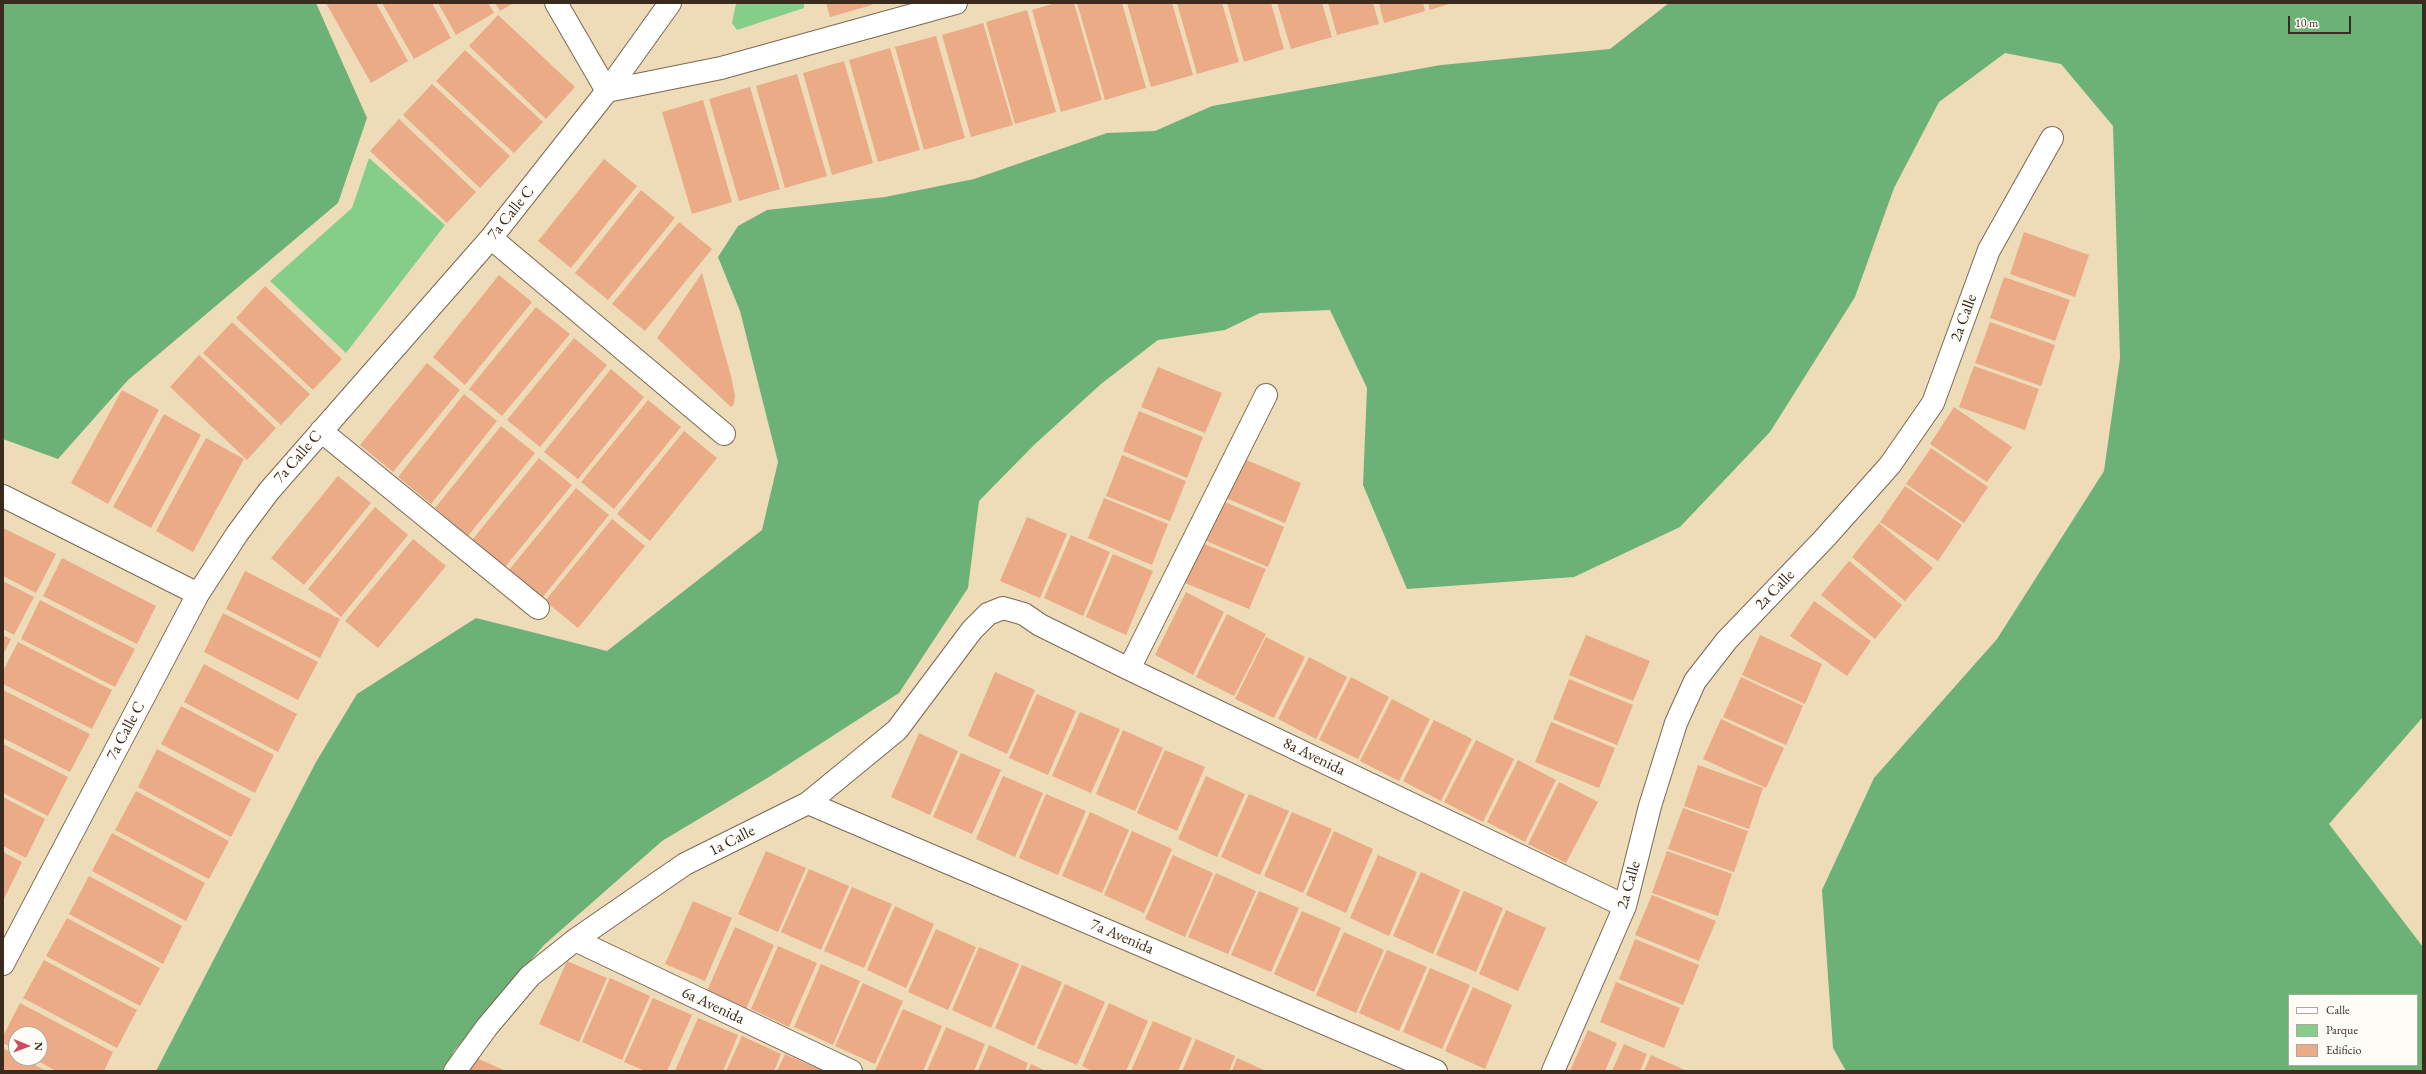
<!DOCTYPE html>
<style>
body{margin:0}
#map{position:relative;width:2426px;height:1074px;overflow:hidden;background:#eedcb9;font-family:"EB Garamond",serif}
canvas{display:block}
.frame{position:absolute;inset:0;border:4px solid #3b2a1e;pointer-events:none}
.legend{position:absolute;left:2288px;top:994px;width:130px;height:72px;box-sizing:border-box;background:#fdfcf7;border:1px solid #afa8a0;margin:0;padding:5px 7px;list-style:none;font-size:12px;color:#3b2a1e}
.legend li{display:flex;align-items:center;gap:8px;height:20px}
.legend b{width:20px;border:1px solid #afa8a0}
.north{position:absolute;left:8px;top:1026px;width:40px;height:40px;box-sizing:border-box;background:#fdfcf7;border:1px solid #afa8a0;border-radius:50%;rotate:91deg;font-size:11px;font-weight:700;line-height:16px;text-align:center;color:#3b2a1e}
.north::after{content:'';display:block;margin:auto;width:14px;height:18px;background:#d1495b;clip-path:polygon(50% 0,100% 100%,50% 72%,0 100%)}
.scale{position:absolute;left:2288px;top:16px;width:63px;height:18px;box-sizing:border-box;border:2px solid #3b2a1e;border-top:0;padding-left:5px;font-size:12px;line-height:14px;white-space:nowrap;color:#3b2a1e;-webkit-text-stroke:3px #fdfcf7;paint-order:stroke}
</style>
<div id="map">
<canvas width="2426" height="1074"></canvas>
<div class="frame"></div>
<ul class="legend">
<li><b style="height:5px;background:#fff"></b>Calle</li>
<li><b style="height:11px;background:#85ce8a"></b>Parque</li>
<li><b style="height:11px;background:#eaab86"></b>Edificio</li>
</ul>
<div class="north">N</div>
<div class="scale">10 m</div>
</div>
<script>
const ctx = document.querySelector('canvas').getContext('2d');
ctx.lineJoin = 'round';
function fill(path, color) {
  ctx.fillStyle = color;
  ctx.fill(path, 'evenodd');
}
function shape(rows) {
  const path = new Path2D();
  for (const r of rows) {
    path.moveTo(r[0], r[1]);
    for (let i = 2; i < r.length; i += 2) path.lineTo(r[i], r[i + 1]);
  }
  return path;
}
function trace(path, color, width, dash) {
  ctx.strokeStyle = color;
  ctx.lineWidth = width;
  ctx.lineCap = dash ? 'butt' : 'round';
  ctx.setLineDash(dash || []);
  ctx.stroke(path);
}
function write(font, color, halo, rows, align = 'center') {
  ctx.font = font + ' "EB Garamond",serif';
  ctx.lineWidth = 3;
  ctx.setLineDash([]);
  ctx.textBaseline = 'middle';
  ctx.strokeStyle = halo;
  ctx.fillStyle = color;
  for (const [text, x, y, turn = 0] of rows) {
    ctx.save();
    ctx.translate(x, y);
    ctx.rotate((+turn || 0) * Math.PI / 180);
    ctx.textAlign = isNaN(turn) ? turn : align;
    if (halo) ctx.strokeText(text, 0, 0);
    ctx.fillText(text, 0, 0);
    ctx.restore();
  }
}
const green = shape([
 [736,3,804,3,804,8,737,30,732,23],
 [369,158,445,225,346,353,270,281,352,208]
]);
const forest = shape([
 [3,3,316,3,367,118,338,203,128,380,58,459,3,439],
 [1669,3,2423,3,2423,717,2329,824,2423,947,2423,1071,1846,1071,1833,1048,1822,890,1874,778,1997,639,2104,471,2120,358,2113,126,2061,64,2005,53,1939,102,1894,188,1855,297,1770,432,1680,527,1574,577,1407,589,1363,485,1367,388,1330,310,1260,313,1225,330,1158,340,1101,384,1034,445,979,501,968,588,899,693,769,777,662,841,544,945,454,1051,444,1071,156,1071,316,762,357,694,476,618,607,651,762,530,778,462,740,311,718,257,738,226,767,210,885,197,974,179,1107,133,1155,131,1212,106,1441,65,1610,49],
 [2289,995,2417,995,2417,1065,2289,1065]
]);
const building = shape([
 [326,3,376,3,408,61,371,83],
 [382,3,432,3,451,38,414,59],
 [438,3,488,3,494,13,456,35],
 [495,3,514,3,500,11],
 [826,3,871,3,872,5,830,17],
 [1055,3,1074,3,1102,100,1061,112,1032,10],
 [1077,3,1122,3,1146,88,1105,100],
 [1127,3,1172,3,1193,75,1151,87],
 [1177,3,1222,3,1239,62,1197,74],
 [1227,3,1271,3,1284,49,1244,62],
 [1277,3,1322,3,1332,37,1291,49],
 [1328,3,1373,3,1379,24,1337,35],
 [1379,3,1423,3,1425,11,1384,23],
 [1428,3,1452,3,1430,10],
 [1027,10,1056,112,1015,124,986,22],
 [498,15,575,87,546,119,469,46],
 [983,23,1013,125,971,137,942,35],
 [936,36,965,138,924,150,895,47],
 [890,48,920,150,878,162,849,60],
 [465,50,543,122,514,153,436,81],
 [844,61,873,163,832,175,803,73],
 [797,74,827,176,785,188,756,86],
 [432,84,510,156,480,188,403,115],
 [750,87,780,189,739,201,709,99],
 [703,100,732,202,692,214,662,112],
 [399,119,476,192,447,223,370,151],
 [604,159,637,186,571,268,538,241],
 [641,190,675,218,608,300,575,273],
 [679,222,712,249,645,331,612,304],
 [2024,232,2089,255,2075,297,2010,274],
 [702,273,731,376,735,396,734,404,731,407,657,338],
 [499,275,532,302,465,385,433,357],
 [2004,277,2070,300,2055,341,1990,318],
 [265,286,342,359,313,390,236,318],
 [536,307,570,334,502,416,469,389],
 [232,322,310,394,281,425,203,353],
 [1990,322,2055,345,2041,386,1975,363],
 [574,338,607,365,540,447,507,420],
 [199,355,276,428,247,460,170,387],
 [427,363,460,390,393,472,360,445],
 [1974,366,2039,389,2025,430,1959,407],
 [1158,367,1222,393,1205,433,1141,407],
 [611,369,644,397,578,479,544,452],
 [122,390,159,410,108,504,71,483],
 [464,394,497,421,431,504,398,477],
 [648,400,681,427,614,509,581,482],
 [1954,407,2012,447,1987,482,1930,444],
 [1139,411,1203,437,1187,478,1123,451],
 [164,414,201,435,151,528,113,507],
 [501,426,535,453,468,536,435,508],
 [684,431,717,458,650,541,617,514],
 [206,438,244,459,193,552,156,531],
 [1931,448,1988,487,1964,523,1906,484],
 [1122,455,1186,481,1170,521,1106,496],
 [1237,456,1301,483,1285,523,1221,496],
 [539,458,572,485,505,567,472,540],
 [338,476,371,503,304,585,271,558],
 [1905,486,1962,525,1938,561,1880,522],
 [576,488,609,515,542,598,509,570],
 [1104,498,1168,524,1152,565,1088,538],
 [1220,500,1284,527,1268,567,1204,540],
 [375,507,408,535,341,617,308,589],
 [1027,517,1067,534,1040,598,1000,581],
 [612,519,645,546,578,628,545,601],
 [1879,523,1933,568,1905,601,1852,557],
 [3,528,56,554,36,593,3,576],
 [1071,535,1110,552,1083,616,1044,598],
 [413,539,446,566,378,648,345,621],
 [1202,543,1266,569,1249,609,1185,583],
 [1113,554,1153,571,1126,635,1086,617],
 [62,558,156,606,137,644,43,596],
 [1849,561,1902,605,1875,639,1821,595],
 [245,571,340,619,320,658,226,609],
 [3,581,34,597,14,635,3,629],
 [1186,592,1224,612,1193,675,1155,655],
 [40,600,135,649,115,687,21,639],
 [1814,601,1871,641,1847,676,1790,636],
 [223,613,318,662,298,700,204,652],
 [1227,614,1266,634,1234,696,1196,677],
 [3,635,11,639,3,655],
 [1586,635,1650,661,1633,701,1569,675],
 [1760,635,1822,664,1805,704,1742,675],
 [1266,637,1305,657,1274,718,1235,699],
 [18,642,112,690,92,729,3,684,3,671],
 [1309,657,1347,677,1316,739,1278,719],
 [204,664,297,714,278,752,184,702],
 [995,672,1035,690,1007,754,968,736],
 [1351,677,1389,697,1358,759,1319,740],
 [1741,677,1803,706,1786,745,1723,717],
 [1569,679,1633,705,1617,745,1553,719],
 [3,690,90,734,70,772,3,738],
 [1037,694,1076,711,1048,775,1009,758],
 [1392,699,1430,719,1399,781,1360,761],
 [181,706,274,755,255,793,161,744],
 [1080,712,1120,729,1091,793,1052,776],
 [1721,719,1784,748,1766,788,1703,759],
 [1434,720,1472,739,1441,801,1403,781],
 [1551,722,1615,748,1599,788,1535,762],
 [1123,730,1163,748,1135,811,1096,794],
 [919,733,958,751,930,815,891,797],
 [1476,740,1514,759,1483,822,1444,802],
 [3,744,68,777,48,816,3,793],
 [157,749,251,799,231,837,138,787],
 [1165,750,1205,767,1177,831,1137,813],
 [961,753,1001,770,972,834,933,817],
 [1518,760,1556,780,1525,842,1487,822],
 [1698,765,1763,788,1749,829,1684,806],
 [1003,776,1043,793,1015,857,976,839],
 [1206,776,1245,794,1217,857,1178,839],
 [1559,782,1598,802,1566,863,1528,844],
 [136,791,229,841,209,879,115,830],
 [1046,794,1086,811,1058,875,1019,858],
 [1249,794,1289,811,1260,875,1221,857],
 [3,797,45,819,26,858,3,846],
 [1683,808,1748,831,1734,872,1668,849],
 [1090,812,1129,830,1102,893,1062,876],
 [1292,812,1332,829,1303,893,1264,876],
 [1132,831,1172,849,1144,913,1104,895],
 [1334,831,1373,849,1346,913,1306,895],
 [112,833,205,883,186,921,92,871],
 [766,851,806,868,778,932,738,914],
 [1667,851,1732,874,1718,916,1652,893],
 [3,852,22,862,3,901],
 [1173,855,1213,873,1185,937,1145,919],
 [1378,855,1417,872,1389,936,1350,918],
 [809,869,849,886,821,950,781,932],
 [1421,872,1460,890,1433,954,1393,936],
 [1216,873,1256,891,1228,954,1188,937],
 [89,876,182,926,163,964,69,914],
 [852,887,892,904,864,968,824,951],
 [1259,891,1299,908,1271,972,1231,955],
 [1464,891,1503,908,1476,972,1436,955],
 [1652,895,1716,921,1699,961,1635,935],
 [693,901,732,918,705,981,665,964],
 [895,906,934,924,906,988,867,970],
 [1506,910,1546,928,1518,991,1479,974],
 [1302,911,1341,928,1314,992,1274,974],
 [67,918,160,968,140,1006,46,956],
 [735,927,774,945,746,1009,707,991],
 [936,929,976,947,948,1010,908,992],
 [1344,932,1384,950,1356,1013,1316,995],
 [1635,939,1699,965,1683,1005,1619,979],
 [778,946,817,963,789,1027,751,1009],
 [979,947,1019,964,991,1028,952,1010],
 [1387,950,1427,967,1399,1031,1359,1013],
 [44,960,137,1010,117,1048,23,998],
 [567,961,607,978,579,1042,539,1024],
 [821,964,860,981,833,1045,794,1027],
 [1022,965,1062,982,1034,1046,995,1028],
 [1430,968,1470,985,1442,1049,1403,1032],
 [610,978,650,996,622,1060,582,1042],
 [1616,982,1680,1008,1664,1048,1600,1022],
 [863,983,903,1001,875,1064,835,1046],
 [1065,984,1105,1002,1077,1065,1037,1048],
 [1473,987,1512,1005,1485,1069,1445,1051],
 [653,998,692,1015,667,1071,645,1071,624,1062],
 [20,1003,113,1052,104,1071,56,1071,32,1058,40,1058,40,1034,16,1034,16,1050,3,1043,3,1036],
 [1109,1003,1148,1021,1126,1071,1092,1071,1082,1066],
 [903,1009,942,1026,923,1071,875,1071],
 [698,1018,738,1035,723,1071,675,1071],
 [1153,1021,1192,1038,1178,1071,1131,1071],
 [946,1027,985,1044,974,1071,927,1071],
 [1588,1030,1617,1043,1605,1071,1570,1071],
 [742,1036,781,1054,774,1071,726,1071],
 [1196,1039,1235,1056,1229,1071,1182,1071],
 [1624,1044,1647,1054,1640,1071,1612,1071],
 [989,1045,1028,1063,1025,1071,978,1071],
 [3,1048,16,1055,16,1058,22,1058,46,1071,3,1071],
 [785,1054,823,1071,777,1071],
 [1651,1055,1687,1071,1644,1071],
 [474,1057,506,1071,467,1071],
 [1237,1058,1266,1071,1232,1071],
 [1031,1064,1046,1071,1028,1071]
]);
const minor = shape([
 [556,3,607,91,721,68,956,3],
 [491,238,724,434],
 [321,431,538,608],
 [3,496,198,594],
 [1129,669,1266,395],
 [808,803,1436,1071],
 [575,940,851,1071],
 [3,964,198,594,237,534,269,491,491,238,607,91,670,3],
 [455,1071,487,1027,530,976,575,940,685,864,808,803,897,730,972,630,988,614,1003,608,1024,614,1040,625,1129,669,1625,906],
 [1553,1071,1625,906,1650,806,1676,723,1695,681,1727,640,1824,539,1890,465,1933,403,1989,250,2052,138]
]);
const streetNames = [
 ["7a Calle C",511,213,-51],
 ["2a Calle",1964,318,-70],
 ["7a Calle C",298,457,-49],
 ["2a Calle",1775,590,-46],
 ["7a Calle C",126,731,-62],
 ["8a Avenida",1314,757,26],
 ["1a Calle",732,841,-27],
 ["2a Calle",1629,885,-74],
 ["7a Avenida",1122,937,23],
 ["6a Avenida",713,1006,25]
];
fill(green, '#85ce8a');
fill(forest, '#6cb176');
fill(building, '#eaab86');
trace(minor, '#7a6854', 24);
trace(minor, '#fff', 22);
write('16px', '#3b2a1e', '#fdfcf7', streetNames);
</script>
